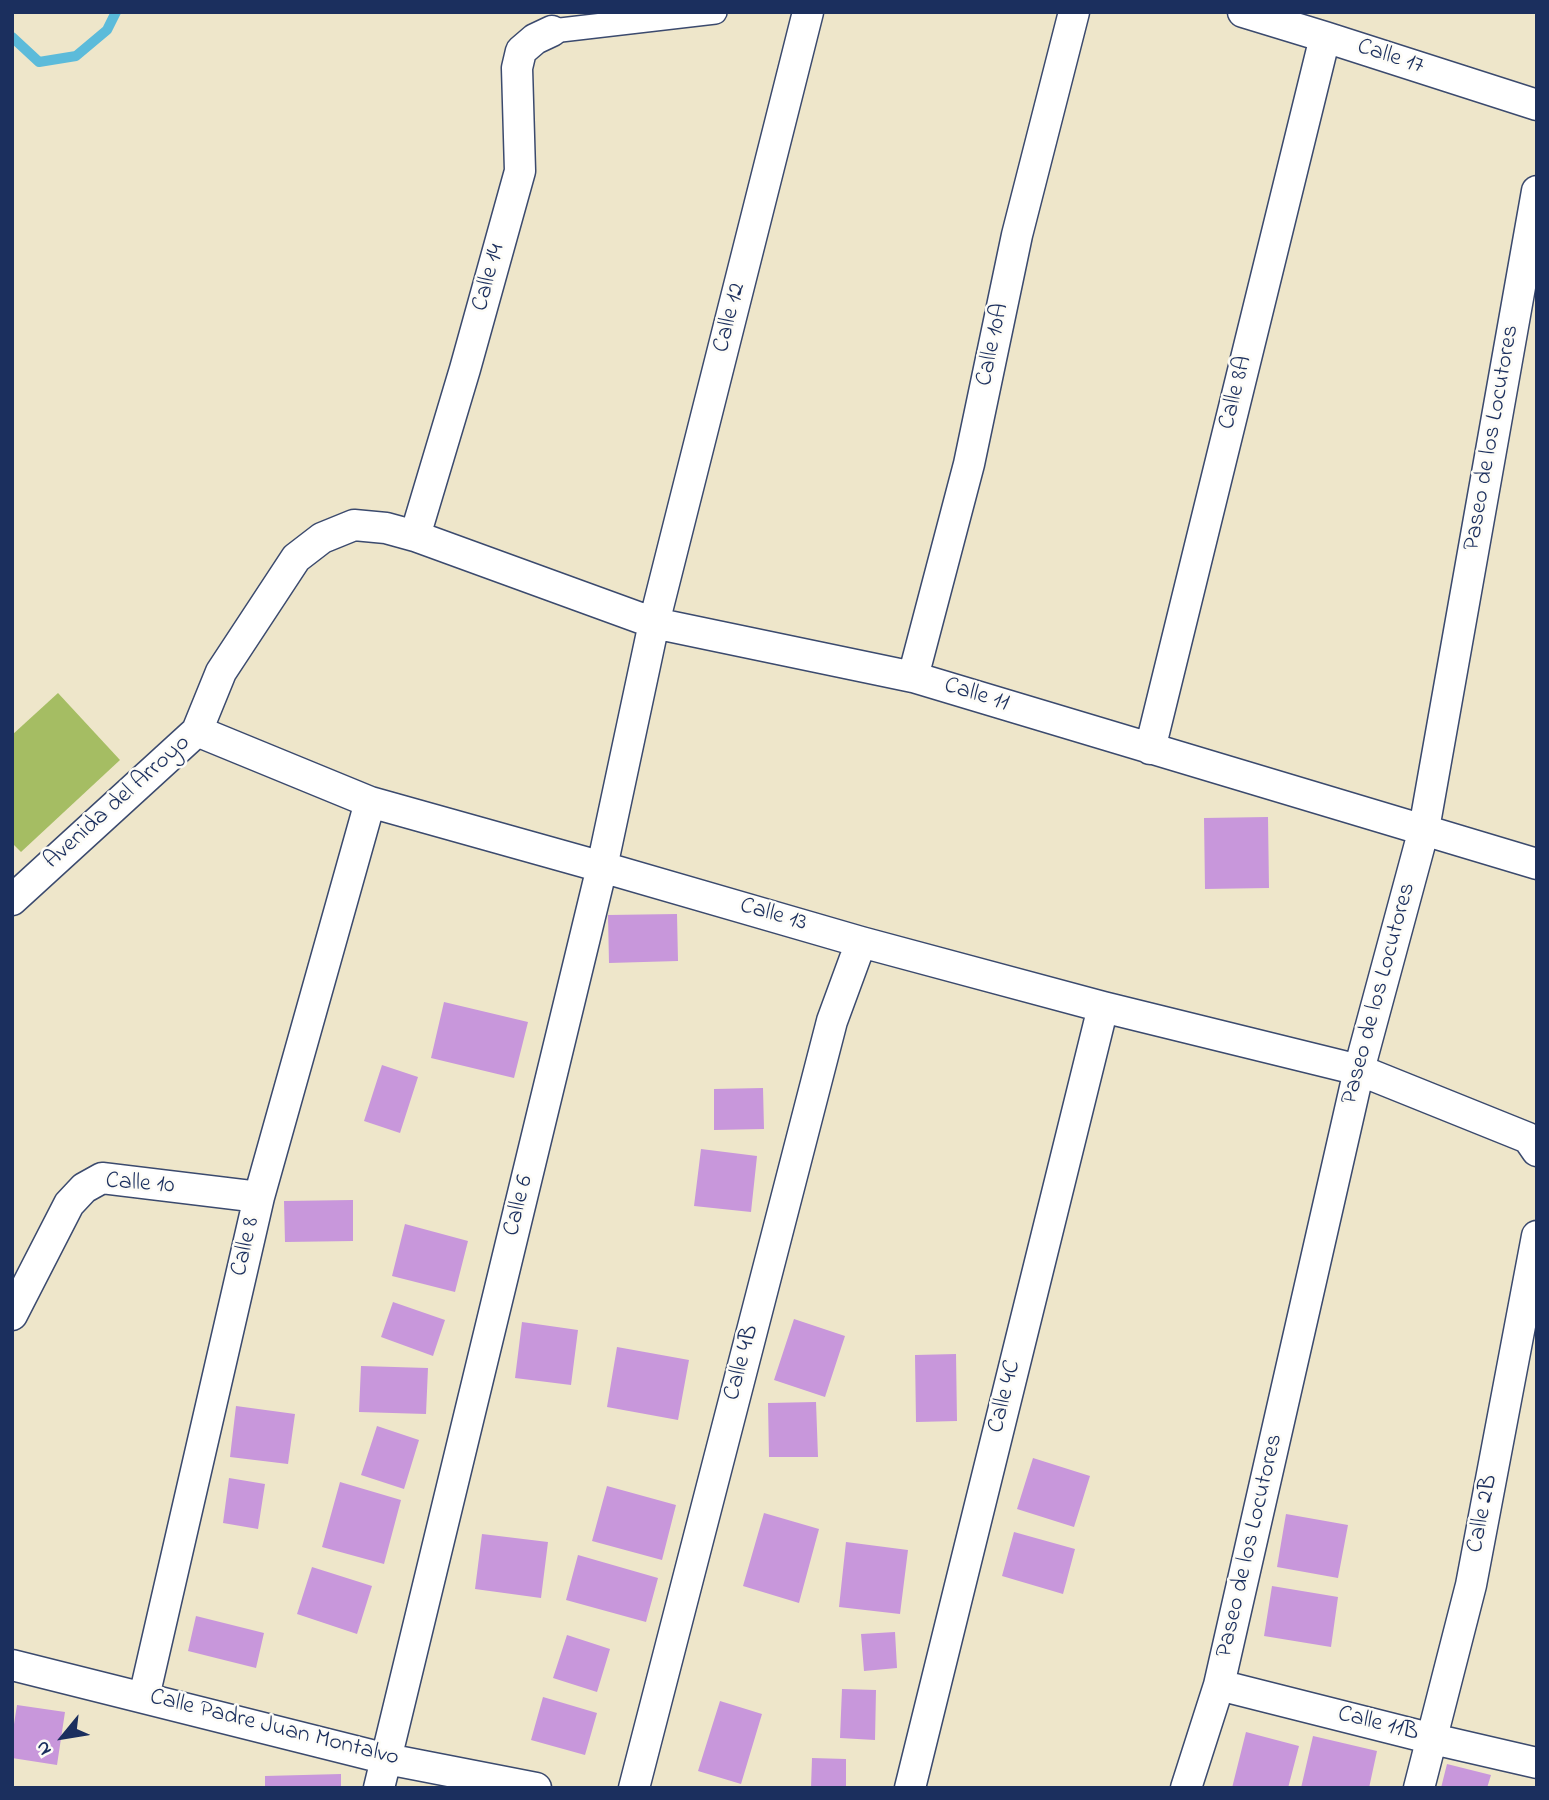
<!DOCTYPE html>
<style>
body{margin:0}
#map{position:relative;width:1549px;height:1800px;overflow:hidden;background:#eee6ca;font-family:"Indie Flower",sans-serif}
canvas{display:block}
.frame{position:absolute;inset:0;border:14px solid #1b2f5e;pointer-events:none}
.north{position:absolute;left:28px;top:1702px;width:70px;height:70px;-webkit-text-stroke:5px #fdfcf7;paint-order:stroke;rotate:240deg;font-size:19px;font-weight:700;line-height:28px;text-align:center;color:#1b2f5e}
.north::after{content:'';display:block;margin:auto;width:24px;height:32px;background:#1b2f5e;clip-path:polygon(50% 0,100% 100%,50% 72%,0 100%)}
</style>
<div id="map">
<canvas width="1549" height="1800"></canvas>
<div class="frame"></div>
<div class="north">N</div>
</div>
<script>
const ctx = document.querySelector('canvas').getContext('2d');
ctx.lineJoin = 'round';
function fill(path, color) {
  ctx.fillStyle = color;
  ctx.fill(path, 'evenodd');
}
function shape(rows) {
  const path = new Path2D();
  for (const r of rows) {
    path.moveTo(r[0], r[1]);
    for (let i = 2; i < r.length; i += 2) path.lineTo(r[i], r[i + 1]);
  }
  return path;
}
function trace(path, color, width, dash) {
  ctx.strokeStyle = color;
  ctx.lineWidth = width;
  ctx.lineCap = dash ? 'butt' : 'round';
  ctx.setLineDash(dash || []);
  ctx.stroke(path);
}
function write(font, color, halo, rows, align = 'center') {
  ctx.font = font + ' "Indie Flower",sans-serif';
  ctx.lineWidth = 5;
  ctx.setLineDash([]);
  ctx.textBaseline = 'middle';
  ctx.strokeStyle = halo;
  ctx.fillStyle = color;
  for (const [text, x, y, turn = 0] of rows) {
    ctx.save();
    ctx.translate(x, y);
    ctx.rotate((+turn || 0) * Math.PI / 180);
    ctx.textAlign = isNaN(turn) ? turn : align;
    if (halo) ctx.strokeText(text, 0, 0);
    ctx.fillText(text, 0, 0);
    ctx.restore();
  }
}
const green = shape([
 [58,693,120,760,21,852,12,843,12,735]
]);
const stream = shape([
 [12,37,39,62,76,56,107,30,116,12]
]);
const building = shape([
 [1268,817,1269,888,1205,889,1204,818],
 [677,914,678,961,609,963,608,915],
 [444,1002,528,1022,514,1078,431,1058],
 [382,1065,418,1077,400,1133,364,1121],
 [763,1088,764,1129,714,1130,714,1089],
 [701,1149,757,1156,751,1212,694,1206],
 [353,1200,353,1241,285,1242,284,1201],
 [405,1224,468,1241,455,1292,392,1276],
 [393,1302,445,1320,433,1356,381,1337],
 [794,1319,845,1336,825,1397,774,1380],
 [522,1322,578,1330,571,1385,515,1378],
 [617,1347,689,1360,678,1420,607,1407],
 [956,1354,957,1421,916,1422,915,1355],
 [361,1366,428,1368,426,1414,359,1412],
 [816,1402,818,1457,769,1457,768,1403],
 [236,1406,295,1414,288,1464,230,1457],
 [377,1426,419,1440,404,1489,361,1475],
 [1033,1458,1090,1476,1074,1527,1017,1509],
 [229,1478,265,1484,258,1529,223,1523],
 [340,1482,401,1500,384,1564,322,1547],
 [607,1486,676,1505,662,1560,592,1541],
 [764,1513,819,1529,799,1603,743,1586],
 [1286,1514,1348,1525,1338,1578,1277,1567],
 [1014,1532,1075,1549,1063,1594,1002,1576],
 [482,1534,548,1542,541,1598,475,1589],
 [846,1542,908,1550,900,1614,839,1607],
 [578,1555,658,1578,646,1622,566,1600],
 [312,1567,372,1586,357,1634,297,1614],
 [1272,1586,1338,1597,1331,1647,1264,1636],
 [196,1616,264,1633,256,1668,188,1651],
 [895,1632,897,1668,864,1671,861,1634],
 [567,1635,610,1649,597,1692,553,1678],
 [842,1689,876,1690,875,1740,840,1738],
 [543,1697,597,1713,585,1755,531,1740],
 [720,1701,762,1714,741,1784,698,1771],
 [17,1705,65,1712,57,1765,12,1758,12,1737],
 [1246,1732,1299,1746,1288,1788,1232,1788],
 [1313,1736,1377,1751,1369,1788,1301,1788],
 [812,1758,846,1759,846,1788,811,1788],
 [1447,1764,1491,1775,1487,1788,1441,1788],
 [341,1774,341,1788,265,1788,265,1776]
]);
const pedestrian = shape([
 [552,31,715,12]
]);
const minor = shape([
 [1243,12,1325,37,1537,105],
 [415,536,465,369,520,171,517,68,521,51,535,39,552,31],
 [913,677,969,464,1017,235,1074,12],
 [197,731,370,802,602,867,861,942,1103,1007,1359,1070,1528,1138,1537,1151],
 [1150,749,1325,37],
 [12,900,197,731,221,672,296,558,322,538,354,525,386,528,415,536,654,623,913,677,1537,864],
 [12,1315,69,1204,84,1188,102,1178,259,1197],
 [12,1665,387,1759,536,1788],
 [1219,1685,1433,1739,1537,1763],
 [144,1697,259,1197,370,802],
 [379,1788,602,867,654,623,808,12],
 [634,1788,832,1021,861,942],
 [910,1788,1103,1007],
 [1186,1788,1219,1685,1359,1070,1424,829,1537,191],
 [1419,1788,1471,1585,1537,1236]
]);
const streetNames = [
 ["Calle 17",1390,58,18],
 ["Calle 14",490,278,-75],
 ["Calle 12",731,318,-76],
 ["Calle 10A",994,345,-78],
 ["Calle 8A",1237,393,-76],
 ["Paseo de los Locutores",1493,438,-80],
 ["Calle 11",976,696,17],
 ["Avenida del Arroyo",118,803,-42],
 ["Calle 13",773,916,16],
 ["Paseo de los Locutores",1380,994,-75],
 ["Calle 10",140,1185,4],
 ["Calle 6",520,1206,-76],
 ["Calle 8",247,1247,-77],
 ["Calle 4B",743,1363,-75],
 ["Calle 4C",1006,1397,-76],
 ["Calle 2B",1484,1514,-79],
 ["Paseo de los Locutores",1251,1546,-77],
 ["Calle 11B",1378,1725,14],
 ["Calle Padre Juan Montalvo",274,1729,14]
];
fill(green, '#a5bd63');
trace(stream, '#5cbbda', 10);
fill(building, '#c897db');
trace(pedestrian, '#3b4a6e', 26);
trace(minor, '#3b4a6e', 33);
trace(pedestrian, '#fff', 23);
trace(minor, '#fff', 30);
write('24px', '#1b2f5e', '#fdfcf7', streetNames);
</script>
